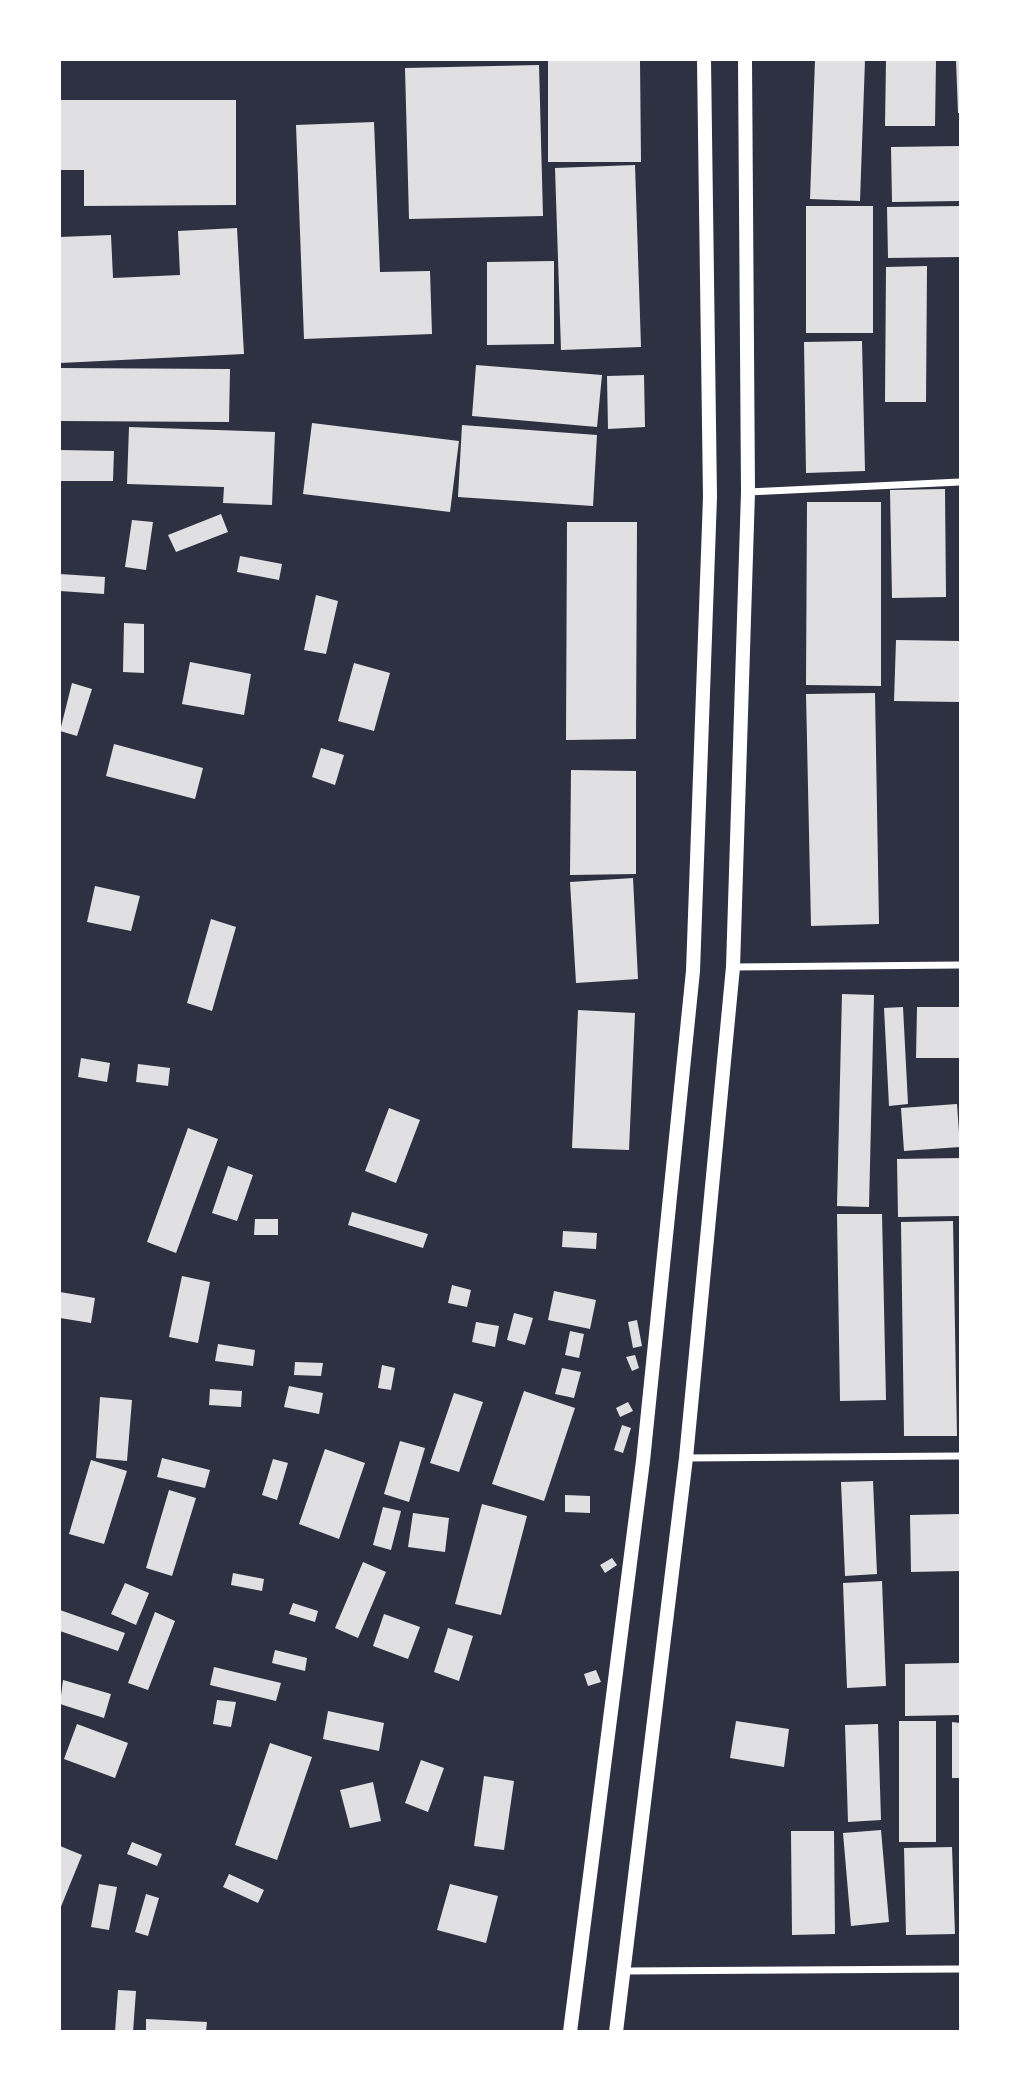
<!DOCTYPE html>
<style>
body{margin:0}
#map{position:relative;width:1020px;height:2091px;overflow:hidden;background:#2d3142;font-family:Commissioner,sans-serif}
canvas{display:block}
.frame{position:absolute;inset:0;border:61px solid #fff;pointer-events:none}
</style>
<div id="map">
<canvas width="1020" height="2091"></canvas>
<div class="frame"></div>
</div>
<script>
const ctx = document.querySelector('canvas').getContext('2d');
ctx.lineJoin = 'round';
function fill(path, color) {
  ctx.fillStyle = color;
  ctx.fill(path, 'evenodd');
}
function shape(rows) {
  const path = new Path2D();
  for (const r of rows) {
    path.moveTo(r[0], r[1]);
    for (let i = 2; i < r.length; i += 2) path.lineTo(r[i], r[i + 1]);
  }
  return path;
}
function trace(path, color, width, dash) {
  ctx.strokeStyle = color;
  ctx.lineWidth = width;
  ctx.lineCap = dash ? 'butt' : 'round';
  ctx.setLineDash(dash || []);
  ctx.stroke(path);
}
const building = shape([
 [548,60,640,60,641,162,548,162],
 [815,60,865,60,860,201,810,199],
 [886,60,936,60,935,126,885,126],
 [956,60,960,60,960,113,958,113],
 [539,65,543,216,409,219,405,68],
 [60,100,236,100,236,205,84,206,84,170,60,170],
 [374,122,380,272,430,271,432,334,304,339,296,125],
 [960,146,960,201,892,202,891,147],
 [635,165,641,347,561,350,555,168],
 [806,206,873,206,873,333,806,333],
 [960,206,960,257,888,258,887,207],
 [237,228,244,354,60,363,60,237,111,235,113,278,180,275,178,231],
 [554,261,554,344,487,345,487,262],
 [927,266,926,402,885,402,886,267],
 [862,341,865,471,806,473,804,342],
 [476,365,602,375,597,427,472,416],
 [60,368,230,369,229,422,60,421],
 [644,375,645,427,608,429,607,376],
 [312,423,459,441,450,512,303,494],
 [462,425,597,435,593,506,458,497],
 [129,427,275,432,272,505,223,503,224,487,127,484],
 [60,450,114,451,113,481,60,481],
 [945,489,946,597,892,598,890,490],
 [807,502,881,502,881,686,806,685],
 [221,514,228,532,176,552,168,535],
 [132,520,153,522,146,570,125,567],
 [567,522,637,522,636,739,566,740],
 [240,556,282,564,279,580,237,572],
 [60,574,105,577,104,594,60,591],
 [316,595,338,601,326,654,304,650],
 [124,623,144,624,144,673,123,672],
 [896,640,960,641,960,702,894,701],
 [190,662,251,674,244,715,182,704],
 [354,663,390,673,374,731,338,721],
 [72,683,92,689,77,736,60,731],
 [875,693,879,924,811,926,806,694],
 [114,744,203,768,195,799,106,776],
 [321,748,344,755,335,785,312,777],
 [571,770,636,771,636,874,570,875],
 [633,878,638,979,576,983,570,882],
 [95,886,140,896,131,931,87,922],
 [211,919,236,927,212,1011,187,1003],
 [842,994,874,995,869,1207,837,1206],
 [903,1007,908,1104,889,1106,884,1008],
 [917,1007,960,1007,960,1058,916,1058],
 [578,1010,635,1013,629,1150,572,1148],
 [81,1058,110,1063,107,1082,78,1077],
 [138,1064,170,1068,168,1086,136,1082],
 [957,1104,960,1147,904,1151,901,1108],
 [389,1108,420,1120,396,1183,365,1171],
 [188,1128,218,1139,176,1253,147,1242],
 [960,1158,960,1216,898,1217,897,1159],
 [228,1166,253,1175,237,1221,212,1213],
 [352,1212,428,1234,423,1248,348,1225],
 [837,1214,882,1214,886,1400,840,1401],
 [255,1219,278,1219,278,1235,254,1235],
 [953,1221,957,1436,904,1436,901,1222],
 [563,1231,597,1233,596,1249,562,1247],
 [182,1276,210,1282,198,1343,169,1337],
 [452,1285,471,1290,467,1307,448,1303],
 [554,1291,596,1300,590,1329,548,1320],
 [60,1292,95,1298,91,1323,60,1318],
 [514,1313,533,1318,525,1345,507,1340],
 [637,1320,642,1346,633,1348,628,1322],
 [476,1322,499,1326,495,1347,472,1342],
 [570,1331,584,1334,579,1358,565,1355],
 [218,1344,255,1350,253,1366,215,1361],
 [635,1355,639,1368,632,1371,626,1357],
 [295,1362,323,1363,321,1376,294,1375],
 [382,1365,395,1368,391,1390,378,1388],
 [562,1368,581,1372,574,1398,555,1394],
 [289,1386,323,1393,319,1414,284,1407],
 [210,1389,242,1391,241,1407,209,1405],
 [524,1391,575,1408,544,1501,492,1484],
 [454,1393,483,1402,459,1472,430,1463],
 [100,1397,132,1400,127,1461,96,1458],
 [628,1402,633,1411,620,1417,616,1408],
 [622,1425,631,1428,623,1453,614,1450],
 [400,1441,425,1448,409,1502,384,1494],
 [325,1449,365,1463,339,1539,299,1524],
 [162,1458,210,1470,205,1488,157,1477],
 [273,1459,288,1463,277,1500,262,1495],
 [91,1460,127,1471,104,1544,69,1534],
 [873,1481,877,1574,845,1576,841,1482],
 [169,1490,196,1498,172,1576,146,1568],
 [565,1495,590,1496,590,1513,565,1512],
 [482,1504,527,1516,501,1615,455,1604],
 [383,1507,401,1511,391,1550,373,1545],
 [413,1513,449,1518,445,1552,408,1547],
 [960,1514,960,1571,911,1572,910,1515],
 [612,1558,617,1565,605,1573,600,1565],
 [363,1562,386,1572,358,1638,335,1628],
 [233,1573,264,1579,262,1591,231,1585],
 [882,1581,886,1686,847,1688,843,1583],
 [125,1583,149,1593,136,1625,111,1614],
 [293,1603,318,1611,315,1622,289,1614],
 [60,1610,125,1633,118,1651,60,1631],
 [155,1612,175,1621,148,1690,128,1683],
 [384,1614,420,1627,408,1659,373,1646],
 [448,1628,473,1636,459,1681,434,1672],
 [275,1650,307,1658,305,1671,272,1663],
 [960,1663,960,1715,905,1716,905,1664],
 [214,1667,281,1683,276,1701,210,1685],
 [596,1670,601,1682,588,1686,584,1674],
 [63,1680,111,1694,104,1718,60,1704],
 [217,1700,236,1702,231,1727,213,1724],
 [328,1711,384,1723,379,1751,323,1739],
 [736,1721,789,1729,784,1767,730,1758],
 [899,1721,936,1721,936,1842,899,1842],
 [952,1722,960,1723,960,1778,952,1778],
 [77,1724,128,1743,115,1778,64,1759],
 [878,1724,881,1820,848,1822,845,1725],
 [270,1743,312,1757,277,1860,235,1845],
 [421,1760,444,1768,428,1812,405,1803],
 [484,1776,514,1781,504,1850,474,1846],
 [373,1782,381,1821,350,1828,340,1790],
 [881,1830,889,1922,851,1926,843,1833],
 [791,1831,834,1831,835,1934,792,1935],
 [132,1842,162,1854,157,1866,127,1854],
 [60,1846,82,1855,60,1909],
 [952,1847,955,1934,906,1935,904,1848],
 [229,1874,264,1890,258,1903,223,1887],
 [99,1884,117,1887,109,1930,91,1927],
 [450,1884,498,1896,486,1943,437,1930],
 [146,1894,159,1898,148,1936,135,1932],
 [118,1990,136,1991,133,2032,115,2032],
 [146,2019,207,2022,206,2032,146,2032]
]);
const minor = shape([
 [748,492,960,482],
 [733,967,960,965],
 [686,1458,960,1456],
 [625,1971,960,1969]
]);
const secondary = shape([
 [570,2032,643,1461,693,971,710,497,704,60],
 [616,2032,686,1458,733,967,748,492,745,60]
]);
fill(building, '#e0e0e3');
trace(minor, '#fff', 7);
trace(secondary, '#fff', 14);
</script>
